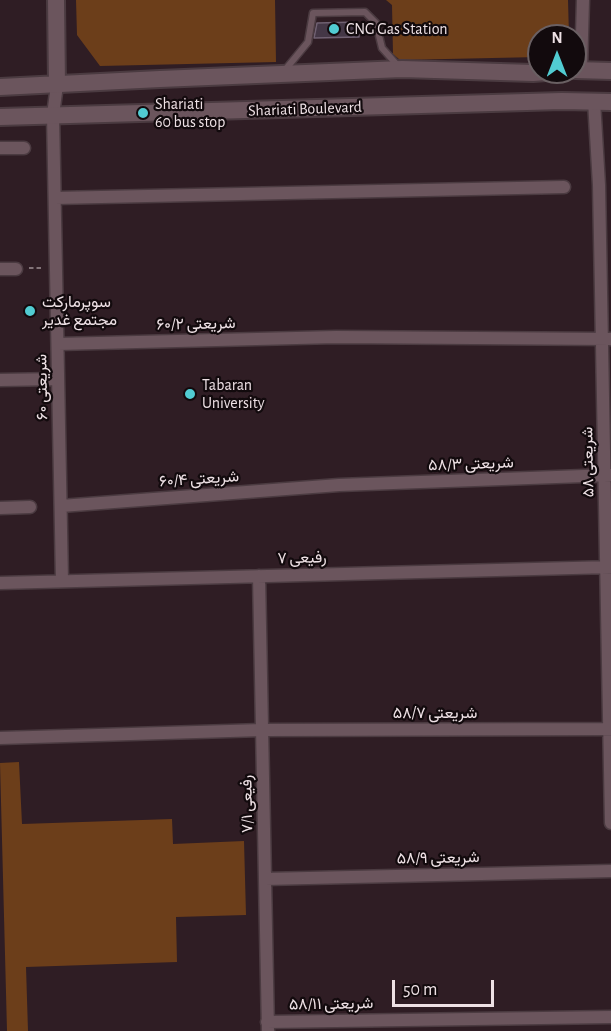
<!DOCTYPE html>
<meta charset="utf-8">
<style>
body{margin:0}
#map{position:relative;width:611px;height:1031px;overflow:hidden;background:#2f1d24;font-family:"Alegreya Sans",sans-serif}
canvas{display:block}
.north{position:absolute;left:527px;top:24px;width:60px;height:60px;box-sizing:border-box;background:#120a0d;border:2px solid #6a6063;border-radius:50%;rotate:0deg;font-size:16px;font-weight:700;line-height:24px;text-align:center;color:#eee1e5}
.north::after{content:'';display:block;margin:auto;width:21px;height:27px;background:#51ccd2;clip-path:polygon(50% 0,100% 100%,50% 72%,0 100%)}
.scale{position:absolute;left:392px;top:980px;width:102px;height:27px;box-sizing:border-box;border:3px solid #eee1e5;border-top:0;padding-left:8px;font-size:18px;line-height:21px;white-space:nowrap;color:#eee1e5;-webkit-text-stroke:4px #120a0d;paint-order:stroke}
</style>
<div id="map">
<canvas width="611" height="1031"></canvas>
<div class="north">N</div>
<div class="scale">50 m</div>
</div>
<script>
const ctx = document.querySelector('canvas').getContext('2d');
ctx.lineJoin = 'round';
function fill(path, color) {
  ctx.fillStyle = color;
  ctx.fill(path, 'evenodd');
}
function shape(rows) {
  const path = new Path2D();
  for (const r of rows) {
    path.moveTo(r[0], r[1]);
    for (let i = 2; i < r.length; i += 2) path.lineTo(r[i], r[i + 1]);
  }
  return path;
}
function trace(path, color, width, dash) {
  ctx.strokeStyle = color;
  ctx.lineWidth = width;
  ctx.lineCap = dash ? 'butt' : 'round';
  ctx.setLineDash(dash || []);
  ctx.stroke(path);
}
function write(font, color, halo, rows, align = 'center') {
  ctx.font = font + ' "Alegreya Sans",Vazirmatn,sans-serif';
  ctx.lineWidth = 4.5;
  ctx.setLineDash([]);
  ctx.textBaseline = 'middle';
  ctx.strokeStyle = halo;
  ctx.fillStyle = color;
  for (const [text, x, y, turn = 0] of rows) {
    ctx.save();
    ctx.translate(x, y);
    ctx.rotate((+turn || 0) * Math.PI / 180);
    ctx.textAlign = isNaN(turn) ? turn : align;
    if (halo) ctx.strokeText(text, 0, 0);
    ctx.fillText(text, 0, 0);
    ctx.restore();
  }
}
const green = shape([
 [76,0,275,0,276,62,100,66,77,35],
 [386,0,568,0,569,36,539,36,539,57,400,60,393,54,392,5],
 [19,762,22,824,172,819,173,844,244,841,246,915,176,917,177,962,26,967,28,1031,7,1031,0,763]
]);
const building = shape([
 [358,22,359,37,314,38,317,23,358,22]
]);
const path = shape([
 [29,268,44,268]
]);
const lane = shape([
 [285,70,308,42,313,13,365,12,376,23,382,48,399,67]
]);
const street = shape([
 [581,70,583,0],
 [57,85,53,115,62,581],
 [594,101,599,185,611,823],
 [0,148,24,148],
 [55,198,564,187],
 [0,269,16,269],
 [58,344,336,337,611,339],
 [0,380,58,379],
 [61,506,339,485,611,475],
 [0,508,30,507],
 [259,576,268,1031],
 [0,583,611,567],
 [0,738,262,730,611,729],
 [265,879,611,871],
 [267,1022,611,1017]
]);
const secondary = shape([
 [56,0,57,85],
 [575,70,611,71],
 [0,87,160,79,402,69,533,73,546,72],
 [0,117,562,101,611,102]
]);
const markers = [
 [334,29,6,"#51ccd2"],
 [143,113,6,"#51ccd2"],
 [30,311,6,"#51ccd2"],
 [190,394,6,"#51ccd2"]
];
const poiNames = [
 ["CNG Gas Station",346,29],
 ["Shariati",155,104],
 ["60 bus stop",155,122],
 ["سوپرمارکت",42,302],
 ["مجتمع غدیر",42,320],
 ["Tabaran",202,385],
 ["University",202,403]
];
const streetNames = [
 ["Shariati Boulevard",305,109,-2],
 ["شریعتی ۶۰/۲",196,324,-1],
 ["شریعتی ۶۰",42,387,-91],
 ["شریعتی ۵۸",588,462,-91],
 ["شریعتی ۵۸/۳",471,464,-2],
 ["شریعتی ۶۰/۴",199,479,-4],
 ["رفیعی ۷",302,558,-1],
 ["شریعتی ۵۸/۷",435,713],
 ["رفیعی ۷/۱",247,804,-91],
 ["شریعتی ۵۸/۹",438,858,-1],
 ["شریعتی ۵۸/۱۱",331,1004,-1]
];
fill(green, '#6c3e1a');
fill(building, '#443746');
trace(building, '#706172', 1.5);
trace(lane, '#4b3b41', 9);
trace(street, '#4b3b41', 15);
trace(secondary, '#4b3b41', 20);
trace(path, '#837479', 2, [4.5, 3]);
trace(lane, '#6b555d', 6);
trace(street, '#6b555d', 12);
trace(secondary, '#6b555d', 16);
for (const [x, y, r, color] of markers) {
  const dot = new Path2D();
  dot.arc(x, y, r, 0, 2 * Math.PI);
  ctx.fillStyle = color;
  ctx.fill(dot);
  trace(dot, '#120a0d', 2);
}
write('16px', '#eee1e5', '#120a0d', poiNames, 'left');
write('16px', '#eee1e5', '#120a0d', streetNames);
</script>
